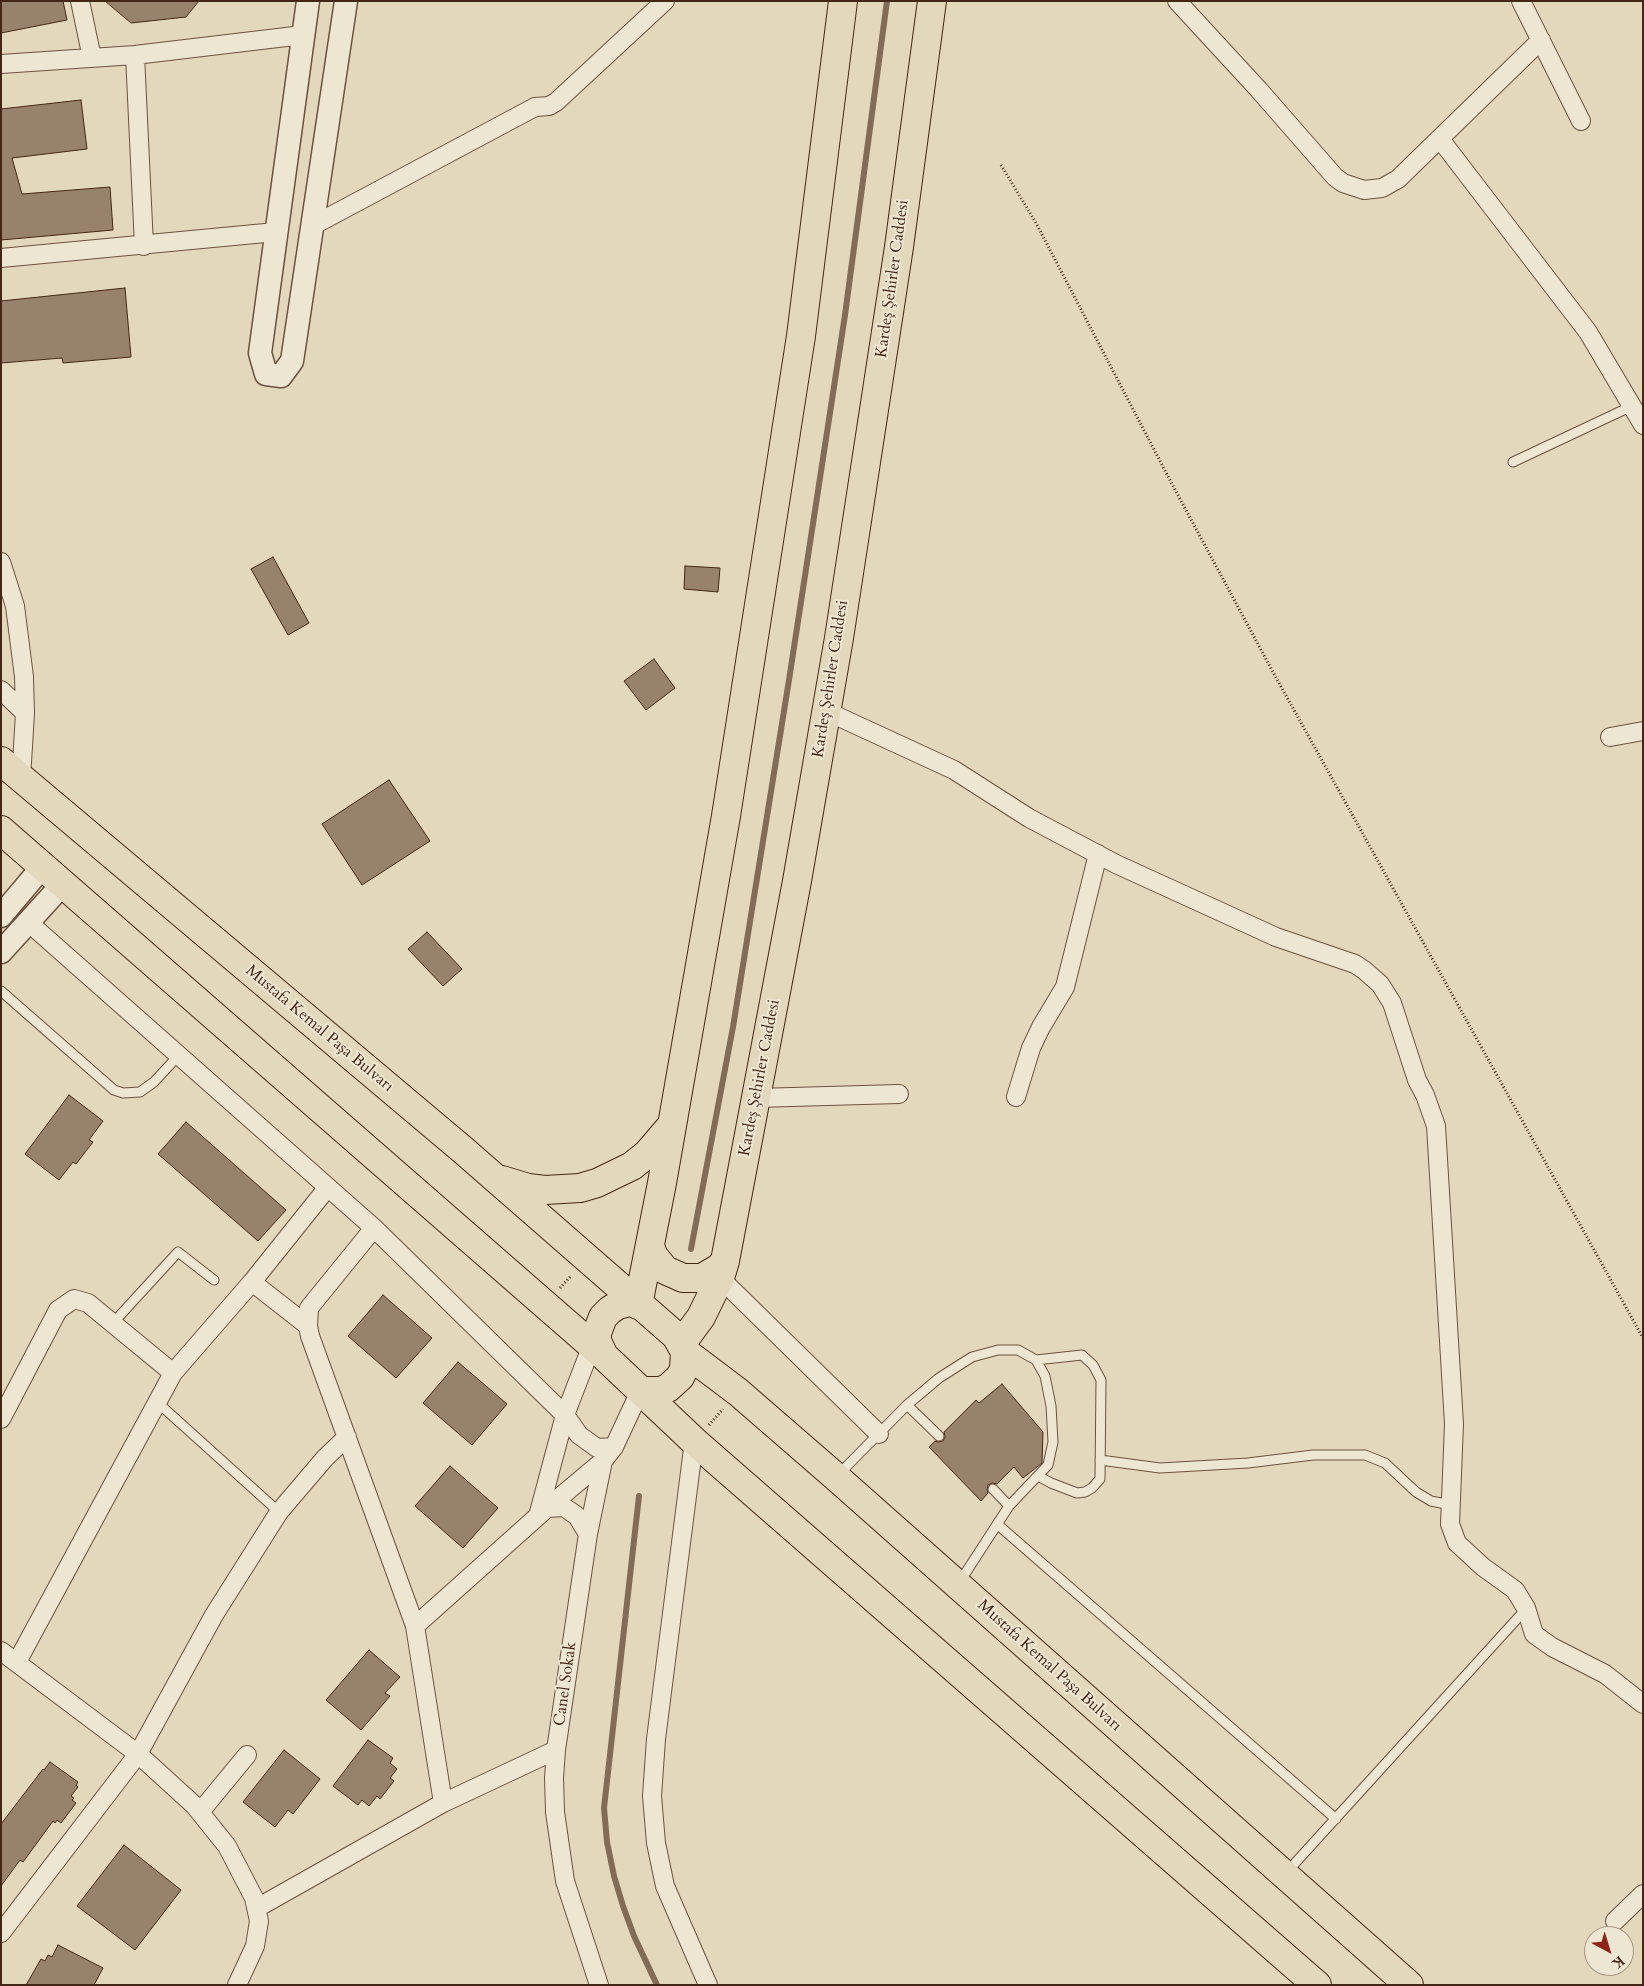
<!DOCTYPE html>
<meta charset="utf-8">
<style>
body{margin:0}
#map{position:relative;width:1644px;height:1986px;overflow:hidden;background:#e3d8bc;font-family:Cardo,serif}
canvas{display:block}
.frame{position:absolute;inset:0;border:2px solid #442614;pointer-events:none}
.north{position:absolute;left:1584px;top:1926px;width:50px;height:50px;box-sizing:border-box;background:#ede6d3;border:1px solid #a99987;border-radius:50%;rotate:141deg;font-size:14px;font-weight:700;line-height:20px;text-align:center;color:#442614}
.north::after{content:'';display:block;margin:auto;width:18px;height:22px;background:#8f2418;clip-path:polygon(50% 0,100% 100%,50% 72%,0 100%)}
</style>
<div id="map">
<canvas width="1644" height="1986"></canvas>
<div class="frame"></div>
<div class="north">K</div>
</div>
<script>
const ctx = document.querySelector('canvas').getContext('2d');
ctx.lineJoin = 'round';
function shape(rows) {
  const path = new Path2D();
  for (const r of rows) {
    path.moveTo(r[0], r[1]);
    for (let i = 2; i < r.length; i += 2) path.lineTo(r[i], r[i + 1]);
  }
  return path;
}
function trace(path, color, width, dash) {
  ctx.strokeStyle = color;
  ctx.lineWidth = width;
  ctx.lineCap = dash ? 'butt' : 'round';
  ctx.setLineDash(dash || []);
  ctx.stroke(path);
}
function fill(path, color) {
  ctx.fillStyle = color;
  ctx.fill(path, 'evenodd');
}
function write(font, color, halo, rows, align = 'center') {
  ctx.font = font + ' Cardo,serif';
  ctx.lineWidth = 4;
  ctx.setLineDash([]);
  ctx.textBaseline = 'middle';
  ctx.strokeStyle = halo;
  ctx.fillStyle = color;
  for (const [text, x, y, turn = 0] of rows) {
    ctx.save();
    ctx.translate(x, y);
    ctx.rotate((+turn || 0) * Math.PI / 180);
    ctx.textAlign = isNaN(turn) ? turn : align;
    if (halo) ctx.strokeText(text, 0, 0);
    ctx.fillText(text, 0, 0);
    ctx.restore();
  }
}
const stream = shape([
 [691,1249,733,1027,789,680,845,315,887,1],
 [639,1496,604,1808,607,1842,614,1876,623,1906,634,1936,657,1985]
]);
const building = shape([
 [1,1,63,1,67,20,1,33,1,1],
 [105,1,199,1,186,17,131,23,105,1],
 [81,100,87,149,12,158,22,194,110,187,113,230,1,240,1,109,81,100],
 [125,288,131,357,63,363,62,358,1,363,1,301,125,288],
 [273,557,309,623,288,635,251,569,273,557],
 [685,566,720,568,718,592,684,589,685,566],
 [654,659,675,688,646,710,624,681,654,659],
 [389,780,430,841,362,885,322,824,389,780],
 [427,932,462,969,443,986,408,949,427,932],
 [69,1095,103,1121,89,1140,93,1142,76,1164,73,1162,59,1180,25,1154,69,1095],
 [186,1122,286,1210,258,1241,158,1154,186,1122],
 [383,1295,432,1338,396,1378,348,1336,383,1295],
 [458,1362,507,1404,472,1445,423,1403,458,1362],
 [1002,1384,1043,1432,1042,1463,1023,1478,1014,1467,997,1484,992,1483,988,1485,987,1490,988,1493,981,1501,929,1447,935,1441,938,1442,943,1441,945,1437,944,1432,976,1400,979,1403,1002,1384],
 [450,1466,498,1508,463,1548,415,1506,450,1466],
 [369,1650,400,1677,385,1693,390,1696,361,1730,326,1700,369,1650],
 [368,1740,393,1758,390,1763,397,1769,390,1778,394,1781,380,1799,377,1796,369,1806,362,1800,358,1805,333,1786,368,1740],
 [284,1750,320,1779,293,1814,288,1810,275,1827,243,1802,284,1750],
 [50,1762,78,1782,76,1785,78,1787,71,1796,74,1798,72,1800,76,1803,61,1823,57,1820,55,1823,53,1821,23,1862,20,1860,1,1886,1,1824,43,1769,44,1770,50,1762],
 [124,1845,181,1890,135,1950,77,1906,124,1845],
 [58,1945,103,1968,94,1985,26,1985,41,1959,45,1961,48,1955,52,1957,58,1945]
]);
const path = shape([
 [1001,165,1036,223,1172,484,1274,674,1643,1338],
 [560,1288,571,1276],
 [709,1425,723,1409]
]);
const service = shape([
 [1513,462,1632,406],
 [1,991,114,1090,123,1093,140,1092,154,1082,179,1055],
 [113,1323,178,1252,214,1280],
 [1036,1360,1082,1355,1093,1365,1101,1380,1100,1479,1092,1488,1085,1492,1077,1493,1051,1483,1038,1476],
 [157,1402,279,1512],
 [907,1405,939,1378,972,1357,998,1350,1018,1350,1036,1360,1045,1376,1051,1406,1053,1442,1048,1465,1009,1506],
 [1100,1460,1160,1468,1248,1463,1313,1455,1365,1455,1385,1463,1416,1492,1431,1501,1451,1505],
 [839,1474,907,1405,939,1436],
 [997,1524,1336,1819],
 [959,1583,1009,1506,993,1489],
 [1286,1873,1526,1609]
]);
const minor = shape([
 [80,1,92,58],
 [1177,1,1259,90,1335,177,1343,183,1364,190,1382,188,1398,179,1541,40],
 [1521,1,1581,121],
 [135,55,144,246],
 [1,64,135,55,303,35],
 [1440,139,1588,332,1643,425],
 [312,226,535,107,549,106,556,102,665,1],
 [1,258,276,232],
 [1,562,15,606,24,677,25,713,21,779],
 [1,690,25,713],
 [826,711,954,770,1029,818,1116,864,1276,937,1355,964,1364,970,1380,984,1392,1003,1417,1080,1425,1095,1436,1126,1454,1424,1450,1524,1457,1543,1483,1567,1515,1590,1526,1608,1534,1634,1552,1647,1605,1674,1643,1704],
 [1610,737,1643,731],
 [28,922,374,1228,565,1415,579,1435,597,1448,614,1447],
 [1016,1097,1031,1048,1041,1027,1065,987,1098,854],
 [756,1098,899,1094],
 [374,1228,309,1308,308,1326,310,1336,415,1626],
 [720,1278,879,1434],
 [252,1282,328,1187],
 [1,1419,58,1310,74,1299,88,1303,173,1373],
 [694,1441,656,1739,652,1796,656,1843,665,1886,708,1985],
 [547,1508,564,1507,577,1516,588,1534],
 [538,1516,565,1415,592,1345],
 [1,1651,138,1754,194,1805,227,1846,254,1898,259,1921,255,1946,237,1985],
 [17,1662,173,1373,252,1282,308,1326],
 [443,1803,415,1626,547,1508,603,1461],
 [200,1812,247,1755],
 [257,1908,443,1803,556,1750],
 [1615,1921,1643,1894],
 [1,1933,138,1754,214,1615,279,1512,325,1458,347,1437],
 [599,1985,565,1881,555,1812,554,1778,556,1750,588,1534,603,1461,614,1447,641,1389]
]);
const tertiary = shape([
 [308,1,260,353,266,374,281,376,292,361,346,1],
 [1,916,43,866],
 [1,952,62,885]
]);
const primary = shape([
 [1,761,463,1150,676,1336,685,1352,684,1369,680,1377,668,1388,660,1391,643,1391],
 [1,830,604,1356],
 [502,1180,528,1188,545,1190,580,1188,597,1183,632,1166,647,1154,671,1126],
 [650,1245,653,1255,665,1270,683,1278,702,1278,719,1268,725,1261],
 [634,1301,618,1305,610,1310,603,1317,597,1333,597,1341,604,1356,694,1441,1317,1985],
 [638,1305,662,1183,726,816,801,336,843,1],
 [682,1343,701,1317,720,1278,725,1261,797,881,839,638,899,247,932,1],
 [685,1352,738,1392,836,1477,1409,1985]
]);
const streetNames = [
 ["Kardeş Şehirler Caddesi",893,279,-82],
 ["Kardeş Şehirler Caddesi",831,679,-81],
 ["Mustafa Kemal Paşa Bulvarı",319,1029,40],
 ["Kardeş Şehirler Caddesi",760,1078,-79],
 ["Mustafa Kemal Paşa Bulvarı",1049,1666,42],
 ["Canel Sokak",566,1684,-82]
];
trace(stream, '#836c57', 6);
fill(building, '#97836b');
trace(building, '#442614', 1);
trace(service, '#6c523e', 11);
trace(minor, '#6c523e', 20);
trace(tertiary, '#6c523e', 25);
trace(primary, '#442614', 30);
trace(path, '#442614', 3, [1, 2.5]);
trace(service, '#ede6d3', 9);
trace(minor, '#ede6d3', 18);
trace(tertiary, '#ede6d3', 22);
trace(primary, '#e3d8bc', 28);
write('16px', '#442614', '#ede6d3', streetNames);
</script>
